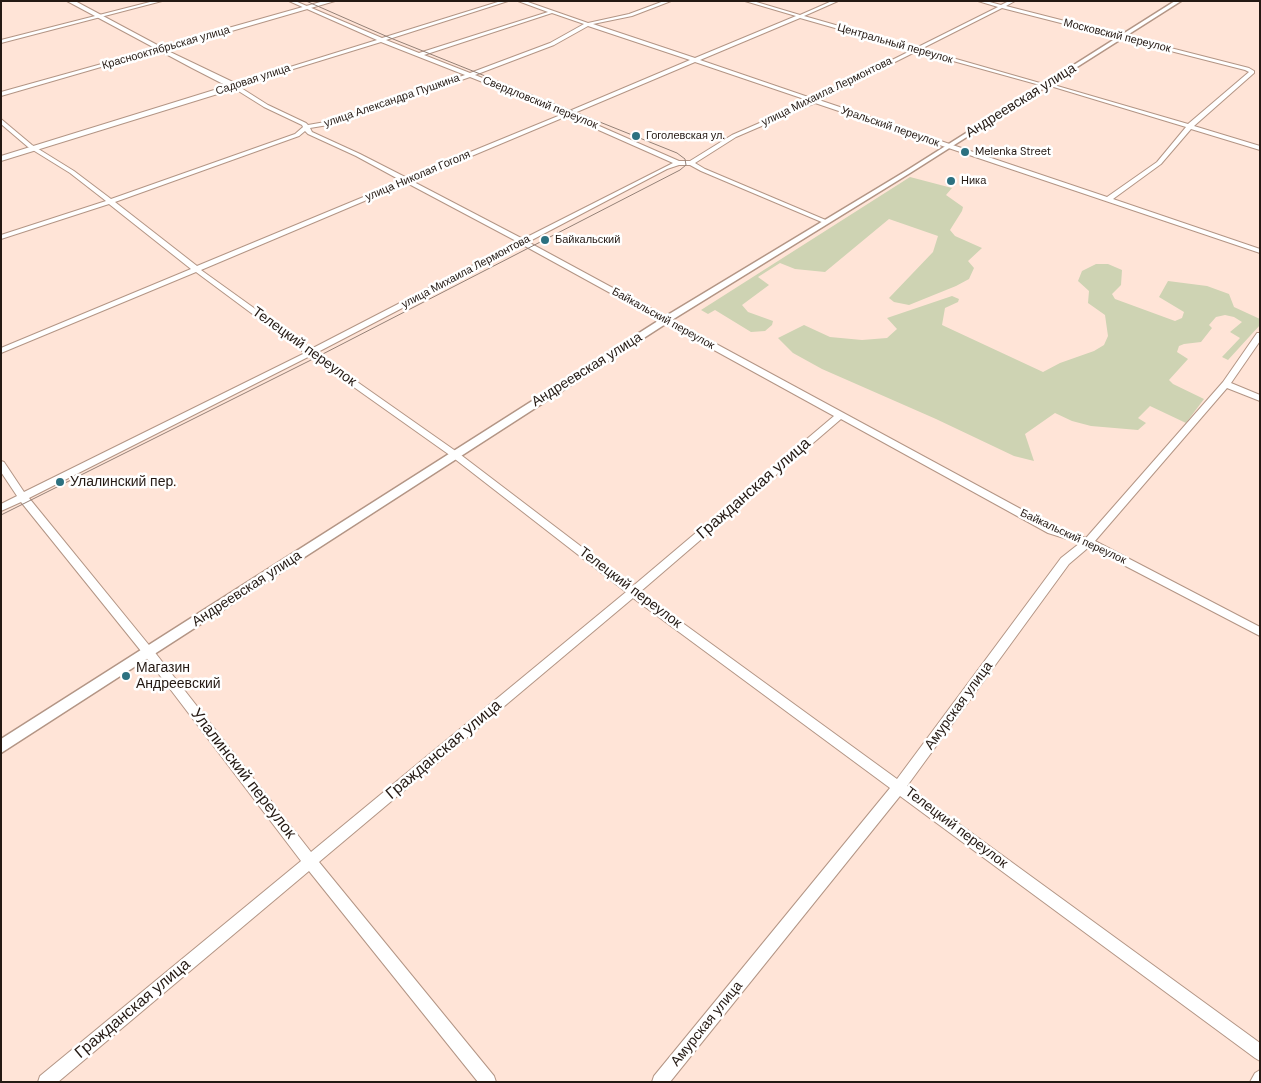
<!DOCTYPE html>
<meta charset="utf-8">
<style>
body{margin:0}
#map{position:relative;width:1261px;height:1083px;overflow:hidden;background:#ffe4d7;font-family:"DM Sans",sans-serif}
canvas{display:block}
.frame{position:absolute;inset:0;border:2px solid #241913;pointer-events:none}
</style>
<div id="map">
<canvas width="1261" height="1083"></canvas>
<div class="frame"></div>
</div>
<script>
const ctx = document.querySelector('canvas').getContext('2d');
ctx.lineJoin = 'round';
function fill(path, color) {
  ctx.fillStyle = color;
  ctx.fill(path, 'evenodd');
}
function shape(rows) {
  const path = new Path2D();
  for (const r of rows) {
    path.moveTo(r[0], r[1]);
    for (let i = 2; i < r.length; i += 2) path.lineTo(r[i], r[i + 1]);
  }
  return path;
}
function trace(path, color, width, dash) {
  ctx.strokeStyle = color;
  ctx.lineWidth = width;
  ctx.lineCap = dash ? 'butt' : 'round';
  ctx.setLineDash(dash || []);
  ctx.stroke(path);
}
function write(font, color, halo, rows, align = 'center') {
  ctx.font = font + ' "DM Sans",sans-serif';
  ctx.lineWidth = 5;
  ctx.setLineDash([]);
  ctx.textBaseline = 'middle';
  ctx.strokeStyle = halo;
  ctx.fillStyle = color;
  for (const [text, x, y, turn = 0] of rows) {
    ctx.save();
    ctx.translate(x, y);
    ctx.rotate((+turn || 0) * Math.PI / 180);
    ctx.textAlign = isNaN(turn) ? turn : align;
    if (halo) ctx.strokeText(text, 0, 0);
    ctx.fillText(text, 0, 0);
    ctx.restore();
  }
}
const green = shape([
 [910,177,952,188,946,195,963,207,962,211,950,230,955,236,982,248,968,261,974,268,969,279,956,286,909,305,894,302,889,298,933,252,938,236,889,219,825,272,795,269,780,263,758,277,769,285,742,305,748,312,773,321,772,325,765,331,751,332,715,310,708,314,701,310],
 [1096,264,1108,264,1122,270,1121,285,1112,294,1115,299,1175,321,1182,318,1184,312,1159,297,1168,281,1207,286,1229,294,1234,307,1260,319,1260,325,1228,360,1222,357,1240,338,1230,332,1242,322,1234,317,1225,315,1216,317,1209,325,1212,328,1201,342,1184,344,1179,346,1177,352,1188,359,1169,380,1173,384,1204,399,1186,423,1150,406,1138,418,1146,423,1138,430,1091,426,1072,421,1055,413,1025,434,1034,461,1014,456,936,419,822,369,793,353,778,338,804,325,830,337,862,340,887,338,897,329,887,318,952,296,959,299,958,302,945,308,942,325,1043,372,1060,363,1094,351,1104,345,1108,336,1105,315,1088,303,1089,291,1078,281,1082,271]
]);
const minor = shape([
 [154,1,162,1,1,43,1,40,154,1],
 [289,1,295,1,382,38,501,1,508,1,386,40,419,53,548,12,518,1,525,1,588,23,629,14,664,1,671,1,632,16,593,24,695,58,796,16,745,1,753,1,800,15,832,1,838,1,804,16,916,48,998,7,978,1,986,1,1001,5,1009,1,1015,1,1006,6,1249,68,1254,71,1254,73,1194,126,1260,146,1260,150,1191,129,1161,164,1113,199,1260,249,1260,253,815,103,736,137,695,163,705,169,828,221,828,223,824,223,701,171,690,165,679,165,667,169,528,242,1054,527,1086,538,1223,382,1257,333,1260,333,1260,341,1231,383,1260,395,1260,401,1227,388,1095,541,1260,627,1260,636,1089,547,1069,564,907,786,1260,1043,1260,1061,1255,1058,900,796,670,1082,652,1082,654,1076,890,788,633,598,319,862,494,1076,496,1082,478,1082,309,871,58,1082,38,1082,40,1076,301,861,145,656,21,502,1,511,1,504,17,496,1,472,1,461,4,462,24,492,305,353,196,272,1,353,1,348,191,269,109,204,1,239,1,235,106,201,70,173,28,147,1,124,1,119,32,145,74,171,111,199,295,134,303,127,302,125,264,107,232,87,232,85,377,40,289,1],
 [1002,8,1245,70,1249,72,1188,124,1047,83,1047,85,1186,127,1157,162,1107,197,819,100,917,51,1047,87,1047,85,921,49,1002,8],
 [552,13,584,24,550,43,470,73,424,55,552,13],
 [800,18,912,50,814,99,700,60,800,18],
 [588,26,690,60,567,112,475,75,554,45,588,26],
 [381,42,465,75,331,121,308,125,306,123,268,105,238,86,381,42],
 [695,62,810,101,732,135,690,161,679,161,572,114,695,62],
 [470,77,563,114,407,178,360,154,312,132,310,128,334,124,470,77],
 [567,116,673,163,523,239,412,181,567,116],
 [305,131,308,134,356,156,402,181,197,266,115,202,299,136,305,131],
 [407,183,518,242,311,349,201,270,407,183],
 [523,245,834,416,633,586,457,452,316,353,523,245],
 [310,356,451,456,626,592,311,852,153,650,29,498,310,356],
 [841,419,1048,533,1080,543,1061,558,897,779,640,592,841,419],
 [159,48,163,49,1,96,1,92,159,48],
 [1260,1070,1260,1082,1250,1082,1255,1073,1260,1070]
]);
const tertiary = shape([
 [1175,1,1181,1,910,173,667,323,1,753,1,739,661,319,906,171,1175,1]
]);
const secondary = shape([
 [67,1,75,1,161,47,324,1,335,1,166,50,237,84,237,88,1,161,1,156,227,86,192,68,67,1]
]);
const tram = shape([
 [1,515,317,357,680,170,686,165,685,159,677,153,388,37,306,1]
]);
const markers = [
 [636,136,5,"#2c7180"],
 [965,152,5,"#2c7180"],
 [951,181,5,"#2c7180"],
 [545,240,5,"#2c7180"],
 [60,482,5,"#2c7180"],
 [126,676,5,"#2c7180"]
];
const farStreetnames = [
 ["Московский переулок",1117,36,14],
 ["Центральный переулок",895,44,16],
 ["Краснооктябрьская улица",166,48,-16],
 ["Садовая улица",253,80,-18],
 ["улица Михаила Лермонтова",827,92,-26],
 ["улица Александра Пушкина",392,101,-19],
 ["Свердловский переулок",540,103,22],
 ["Уральский переулок",890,127,19],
 ["улица Николая Гоголя",418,176,-23],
 ["улица Михаила Лермонтова",466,272,-28],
 ["Байкальский переулок",663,319,29],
 ["Байкальский переулок",1073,537,25]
];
const farPoinames = [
 ["Гоголевская ул.",646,136],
 ["Melenka Street",975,152],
 ["Ника",961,181],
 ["Байкальский",555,240]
];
const streetNames = [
 ["Андреевская улица",1021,101,-32],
 ["Телецкий переулок",304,347,36],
 ["Андреевская улица",587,370,-32],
 ["Телецкий переулок",630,588,37],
 ["Андреевская улица",247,589,-33],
 ["Амурская улица",959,706,-54],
 ["Телецкий переулок",956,828,37],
 ["Амурская улица",707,1024,-51]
];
const poiNames = [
 ["Улалинский пер.",70,482],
 ["Магазин",136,668],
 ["Андреевский",136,684]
];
const nearStreetnames = [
 ["Гражданская улица",754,489,-41],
 ["Гражданская улица",444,750,-40],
 ["Улалинский переулок",243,774,52],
 ["Гражданская улица",133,1009,-40]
];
fill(green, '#ced3b3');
trace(minor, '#b39585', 2);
trace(tertiary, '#b39585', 3);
trace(secondary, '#b39585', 2);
fill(minor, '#fff');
fill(tertiary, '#fff');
fill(secondary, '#fff');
trace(tram, '#948177', 1);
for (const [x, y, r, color] of markers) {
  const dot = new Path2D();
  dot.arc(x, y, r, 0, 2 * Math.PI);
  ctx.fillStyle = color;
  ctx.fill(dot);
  trace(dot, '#fff', 2);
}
write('11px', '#241913', '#fff', farStreetnames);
write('11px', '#241913', '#fff', farPoinames, 'left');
write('14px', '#241913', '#fff', streetNames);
write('14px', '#241913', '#fff', poiNames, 'left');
write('16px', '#241913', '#fff', nearStreetnames);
</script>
